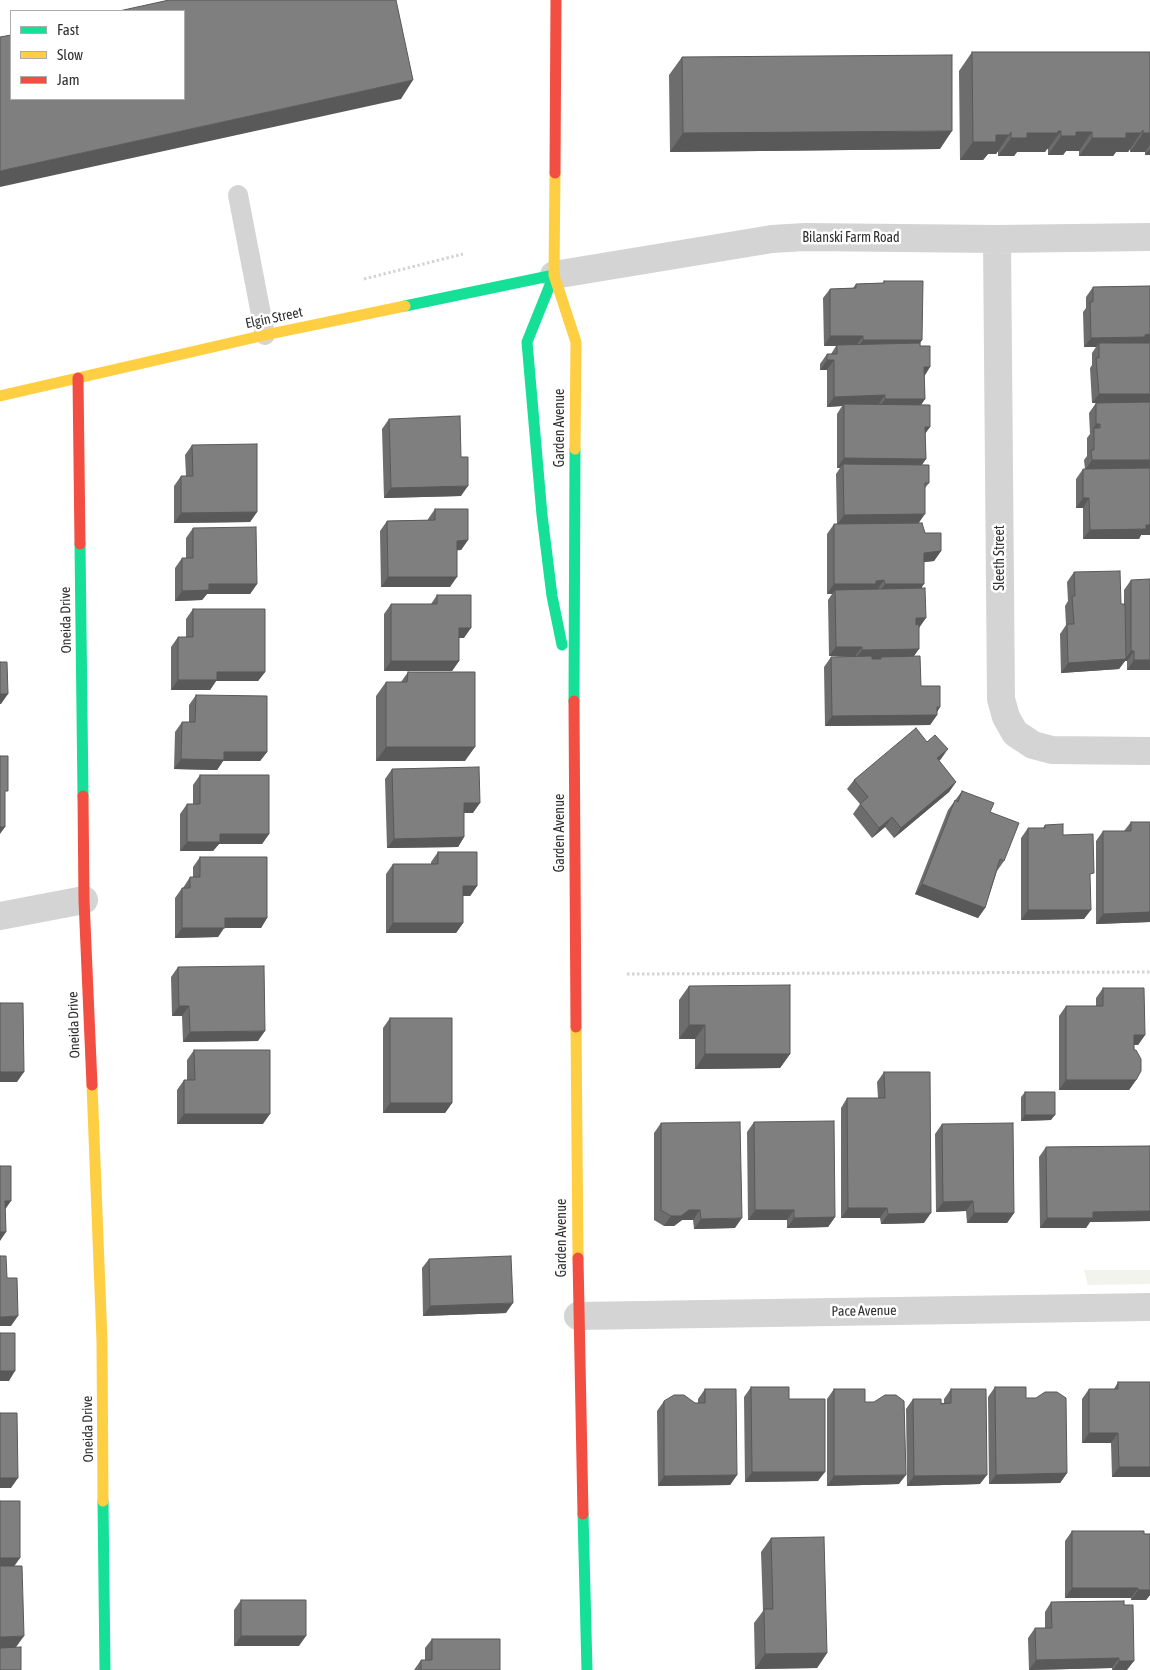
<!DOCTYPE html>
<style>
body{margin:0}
#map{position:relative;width:1150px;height:1670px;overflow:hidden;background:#fff;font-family:"Asap Condensed",sans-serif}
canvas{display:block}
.legend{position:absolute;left:10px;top:10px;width:175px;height:90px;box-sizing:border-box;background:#fff;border:1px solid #acacac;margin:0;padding:6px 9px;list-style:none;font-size:15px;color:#303030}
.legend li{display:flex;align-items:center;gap:10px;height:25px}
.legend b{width:25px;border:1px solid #acacac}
</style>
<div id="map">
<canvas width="1150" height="1670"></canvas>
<ul class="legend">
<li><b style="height:6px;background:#16e098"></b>Fast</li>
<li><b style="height:6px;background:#ffcf43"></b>Slow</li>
<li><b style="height:6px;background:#f24e42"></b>Jam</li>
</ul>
</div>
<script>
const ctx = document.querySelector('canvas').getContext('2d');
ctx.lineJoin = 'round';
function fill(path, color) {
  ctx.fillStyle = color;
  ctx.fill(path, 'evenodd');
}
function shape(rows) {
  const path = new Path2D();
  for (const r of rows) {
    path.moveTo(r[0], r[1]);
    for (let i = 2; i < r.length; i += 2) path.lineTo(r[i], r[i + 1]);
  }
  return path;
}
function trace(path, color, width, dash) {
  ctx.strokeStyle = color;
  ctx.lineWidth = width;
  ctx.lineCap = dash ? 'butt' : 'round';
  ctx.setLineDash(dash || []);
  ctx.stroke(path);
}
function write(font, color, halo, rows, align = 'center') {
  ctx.font = font + ' "Asap Condensed",sans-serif';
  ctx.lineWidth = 5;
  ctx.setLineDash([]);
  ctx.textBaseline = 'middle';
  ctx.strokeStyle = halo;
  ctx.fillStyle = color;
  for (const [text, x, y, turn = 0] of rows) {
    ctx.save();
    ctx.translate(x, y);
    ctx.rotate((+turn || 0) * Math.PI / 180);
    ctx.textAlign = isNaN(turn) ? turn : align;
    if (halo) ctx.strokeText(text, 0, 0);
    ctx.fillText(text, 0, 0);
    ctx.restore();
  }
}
const green = shape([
 [1084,1270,1150,1270,1150,1284,1088,1285]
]);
const path = shape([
 [364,279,463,254],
 [627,974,1150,972]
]);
const lane = shape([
 [238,195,265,335]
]);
const street = shape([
 [997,239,1001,699,1006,717,1015,733,1033,745,1052,750,1150,751],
 [554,275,772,239,805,237,997,239,1150,237],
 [0,916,84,900],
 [578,1316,1150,1307]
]);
const fast = shape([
 [554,275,527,342,542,515,552,596,562,645],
 [405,306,554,275],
 [80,544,83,796],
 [574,701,575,449],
 [103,1501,105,1670],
 [583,1514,587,1670]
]);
const slow = shape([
 [555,173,554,275,576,342,575,449],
 [0,396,265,335,405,306],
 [576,1027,578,1258],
 [92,1085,102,1341,103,1501]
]);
const jam = shape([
 [555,173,556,0],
 [78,378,80,544],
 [574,701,576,1027],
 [83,796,84,900,92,1085],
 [578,1258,583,1514]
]);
const wall = shape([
 [972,52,1150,52,1150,155,1145,155,1145,152,1130,152,1130,149,1128,152,1116,152,1113,156,1079,156,1079,151,1066,151,1063,155,1048,155,1048,149,1047,149,1045,152,1017,152,1014,156,998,156,998,151,996,154,988,154,983,160,960,160,959,71],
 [682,57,940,149,670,152,669,75],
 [884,281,922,340,920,343,924,376,925,399,921,405,925,434,926,459,922,465,929,483,925,488,919,523,925,533,941,551,934,561,924,562,919,628,914,656,921,686,940,707,937,712,937,715,930,725,825,726,824,667,831,657,848,656,829,656,828,600,832,594,827,594,827,534,834,524,837,524,836,474,840,468,837,468,837,414,842,406,827,407,827,370,820,370,820,364,827,354,831,354,836,346,824,346,823,298,830,289,853,288,856,284,883,283],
 [1150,286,1150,535,1141,535,1139,539,1083,539,1083,508,1076,508,1076,479,1083,469,1085,469,1084,460,1087,456,1087,438,1090,434,1089,413,1096,403,1092,403,1090,368,1092,365,1092,353,1096,347,1084,347,1083,312,1086,308,1086,297,1093,287],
 [389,419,461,457,461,496,384,498,382,429],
 [192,445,257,512,250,522,174,523,174,486,181,476,186,476,185,455],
 [435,509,468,540,461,550,457,550,450,587,381,587,380,531,387,521,428,520,428,519],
 [193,528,257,584,250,594,207,594,202,600,175,601,175,568,182,558,186,558,186,538],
 [1074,572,1121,604,1124,604,1124,590,1131,580,1150,670,1127,670,1127,661,1125,661,1119,669,1061,673,1060,634,1066,625,1065,606,1068,601,1067,582],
 [437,595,464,638,459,638,459,661,452,671,384,671,384,614,391,604,431,604],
 [193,609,265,672,258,681,216,681,210,690,171,690,171,647,178,637,186,637,186,619],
 [408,672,465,761,376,761,376,696,386,682,401,682],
 [196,695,267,752,260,761,223,761,217,770,174,769,175,732,182,722,189,722,189,705],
 [941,759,939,761,956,782,949,792,894,838,885,827,872,838,853,814,860,804,847,789,854,780],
 [392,769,473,813,464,813,464,837,458,847,387,848,385,779],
 [200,775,269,834,262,844,219,844,213,851,180,851,180,814,187,804,193,804,193,785],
 [962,791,990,812,1004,861,997,871,985,908,978,918,915,894,948,810],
 [1131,822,1150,822,1150,922,1096,924,1096,841,1103,831,1124,831],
 [1045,825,1063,835,1090,878,1084,919,1021,920,1021,838,1028,828,1043,828],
 [438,852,477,886,470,896,463,896,463,923,456,933,386,933,386,874,393,864,431,864,431,862],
 [200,857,267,918,261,928,224,928,218,937,175,938,175,898,182,888,183,888,190,877,193,877,193,867],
 [178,967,258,1041,183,1042,182,1016,172,1016,171,977],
 [689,986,790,1054,780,1068,695,1069,695,1039,679,1039,679,1000],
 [1103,988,1145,1035,1138,1045,1134,1045,1136,1080,1129,1090,1059,1090,1059,1016,1066,1006,1096,1006,1096,998],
 [390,1018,452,1103,445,1113,383,1113,383,1028],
 [194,1050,263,1124,177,1124,177,1090,184,1080,187,1080,187,1060],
 [884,1072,924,1223,881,1224,880,1218,841,1218,841,1108,847,1098,878,1098,877,1082],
 [1025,1092,1051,1120,1021,1121,1021,1097],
 [754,1122,835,1217,828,1227,787,1228,787,1220,748,1220,747,1132],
 [661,1123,735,1228,694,1229,693,1220,682,1220,674,1226,664,1226,654,1220,654,1133],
 [942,1124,1014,1213,1007,1223,967,1223,966,1211,936,1212,935,1134],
 [1150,1146,1150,1221,1090,1222,1086,1228,1040,1228,1039,1157,1046,1147],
 [429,1259,506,1313,423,1316,422,1268],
 [1118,1382,1150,1382,1150,1477,1112,1477,1111,1443,1082,1443,1082,1399,1089,1389,1114,1389],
 [751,1387,818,1481,745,1482,744,1397],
 [995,1387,1026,1398,1067,1473,1060,1483,989,1484,988,1397],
 [705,1389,737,1475,730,1485,658,1486,657,1411,664,1401,698,1403,698,1399],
 [834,1389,865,1402,874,1402,899,1484,827,1486,827,1399],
 [951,1389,980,1484,907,1486,906,1409,913,1399,944,1403,944,1399],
 [1072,1531,1150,1534,1150,1595,1146,1600,1131,1600,1131,1598,1065,1598,1065,1541],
 [771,1538,827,1653,817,1668,755,1669,754,1623,763,1611,761,1552],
 [241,1600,299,1646,234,1646,234,1610],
 [1124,1601,1127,1670,1112,1670,1112,1668,1029,1670,1028,1638,1035,1628,1045,1628,1045,1612,1051,1602],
 [432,1639,500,1670,414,1670,421,1660,425,1660,425,1648]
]);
const shadedWall = shape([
 [413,80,401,99,0,187,0,171],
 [952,131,940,149,670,152,683,133],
 [1061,131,1048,149,1047,149,1045,152,1017,152,1014,156,998,156,1011,138,1027,133],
 [1076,132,1092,132,1079,151,1066,151,1063,155,1048,155,1061,136],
 [1126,133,1141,133,1128,152,1116,152,1113,156,1079,156,1092,138],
 [1143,133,1150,133,1150,145,1145,152,1130,152],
 [996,135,1009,135,996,154,988,154,983,160,960,160,973,142],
 [1150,149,1150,155,1145,155],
 [1150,334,1150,344,1099,343,1096,347,1084,347,1091,338],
 [830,336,863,336,856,346,837,345,836,346,824,346],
 [863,340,922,340,915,350,856,350],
 [827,360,834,360,827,370,820,370],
 [924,367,930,367,924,377],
 [1099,394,1150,394,1150,403,1092,403],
 [885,395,878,405,844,404,842,406,827,407,834,397],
 [885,399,925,399,918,409,878,409],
 [1096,424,1100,424,1094,433,1094,428,1090,434],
 [925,427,930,427,923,437],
 [844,458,926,459,919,468,843,464,840,468,837,468],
 [1092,460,1150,460,1150,469,1085,470],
 [468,486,461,496,384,498,391,488],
 [1083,498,1089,498,1083,508,1076,508],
 [257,512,250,522,174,523,181,513],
 [925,514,918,524,837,525,844,515],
 [1146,525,1150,525,1150,535,1141,535,1139,539,1083,539,1090,530],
 [468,540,461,550,450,551,457,541],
 [941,551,934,561,917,563,924,553],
 [388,577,457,577,450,587,381,587],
 [884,580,877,590,835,590,832,594,827,594,834,584],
 [209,584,257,584,250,594,207,594,202,600,175,601,182,591],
 [885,584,924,584,917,594,878,594],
 [916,618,926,618,919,628,909,628],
 [459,628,471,628,464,638,452,638],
 [836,647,862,647,855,656,829,656],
 [919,649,912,659,881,657,879,659,855,659,862,650],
 [1131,651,1134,651,1127,661,1125,661,1119,669,1061,673,1068,663,1125,659],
 [1134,660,1150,660,1150,670,1127,670],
 [391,661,459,661,452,671,384,671],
 [217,672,265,672,258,681,216,681,210,690,171,690,178,680],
 [0,694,8,694,1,704,0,704],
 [940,707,935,715,937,715,930,725,825,726,832,716],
 [386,747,475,747,465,761,376,761],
 [948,749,941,759,930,768,937,758],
 [224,752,267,752,260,761,223,761,217,770,174,769,181,759],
 [956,782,949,792,894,838,901,828],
 [464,803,480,803,473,813,457,813],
 [892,817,885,827,872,838,879,828],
 [0,827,5,827,0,834],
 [220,834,269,834,262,844,219,844,213,851,180,851,187,842],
 [464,837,458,847,387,848,394,839],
 [922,884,985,908,978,918,915,894],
 [463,886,477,886,470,896,456,896],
 [1028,910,1091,910,1084,919,1021,920],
 [1150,912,1150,922,1096,924,1103,914],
 [225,918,267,918,261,928,224,928,218,937,175,938,182,928],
 [393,923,463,923,456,933,386,933],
 [179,1006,189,1006,182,1016,172,1016],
 [689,1025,705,1025,695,1039,679,1039],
 [265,1031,258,1041,183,1042,190,1032],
 [1134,1035,1145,1035,1138,1045,1127,1045],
 [705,1054,790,1054,780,1068,695,1069],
 [0,1072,24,1072,17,1082,0,1082],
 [1066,1080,1136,1080,1129,1090,1059,1090],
 [390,1103,452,1103,445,1113,383,1113],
 [184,1114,270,1114,263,1124,177,1124],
 [1025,1115,1055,1115,1051,1120,1021,1121],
 [5,1201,11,1201,4,1211],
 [973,1201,966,1211,936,1212,943,1202],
 [848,1208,887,1208,880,1218,841,1218],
 [689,1210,700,1210,693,1220,682,1220,674,1226,664,1226,671,1216],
 [755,1210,794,1210,787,1220,748,1220],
 [1150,1211,1150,1221,1090,1222,1086,1228,1040,1228,1047,1218,1093,1212],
 [931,1213,924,1223,881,1224,888,1214],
 [974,1213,1014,1213,1007,1223,967,1223],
 [835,1217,828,1227,787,1228,794,1218],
 [742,1218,735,1228,694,1229,701,1219],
 [0,1232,6,1232,0,1241],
 [513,1303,506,1313,423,1316,430,1306],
 [18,1316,11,1326,0,1326,0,1317],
 [0,1371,15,1371,9,1381,0,1381],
 [1089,1433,1118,1433,1111,1443,1082,1443],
 [1119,1467,1150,1467,1150,1477,1112,1477],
 [752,1472,825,1472,818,1481,745,1482],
 [1067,1473,1060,1483,989,1484,996,1475],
 [737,1475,730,1485,658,1486,664,1476],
 [906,1475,899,1484,827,1486,834,1476],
 [987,1475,980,1484,907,1486,914,1476],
 [0,1478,18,1478,11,1488,0,1488],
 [0,1558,20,1558,13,1568,0,1568],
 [1072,1588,1138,1588,1131,1598,1065,1598],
 [1138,1590,1150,1590,1150,1595,1146,1600,1131,1600],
 [24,1636,14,1650,0,1651,0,1637],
 [241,1636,306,1636,299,1646,234,1646],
 [827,1653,817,1668,755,1669,765,1654],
 [1119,1658,1112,1668,1029,1670,1036,1660],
 [1119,1661,1134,1661,1127,1670,1113,1670]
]);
const building = shape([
 [169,0,396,0,413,80,0,171,0,37,11,35,11,99,184,99,184,11,119,11,169,0],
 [972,52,1150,52,1150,133,1143,133,1143,130,1141,133,1126,133,1126,138,1092,138,1092,132,1076,132,1076,136,1061,136,1061,131,1058,131,1058,133,1027,133,1027,138,1011,138,1011,132,1009,135,996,135,996,142,973,142,972,52],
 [952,55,952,131,683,133,682,57,952,55],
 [884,281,923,281,922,340,863,340,863,336,830,336,830,289,856,288,856,284,884,283,884,281],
 [1150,286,1150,334,1145,335,1145,337,1091,338,1090,302,1093,302,1093,287,1150,286],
 [920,343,920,346,930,346,930,367,924,367,925,399,885,399,885,395,834,397,834,360,827,360,827,354,837,354,837,345,920,343],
 [1099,343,1150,343,1150,394,1099,394,1096,358,1099,358,1099,343],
 [1150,402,1150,460,1092,460,1091,450,1094,450,1094,428,1100,428,1100,424,1096,424,1096,403,1150,402],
 [844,404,930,405,930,427,925,427,926,459,844,458,844,404],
 [460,416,461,457,468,457,468,486,391,488,389,419,460,416],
 [257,444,257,512,181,513,181,476,193,476,192,445,257,444],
 [843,464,929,465,929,483,925,483,925,514,844,515,843,464],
 [1150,468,1150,525,1146,525,1146,529,1090,530,1089,498,1083,498,1083,469,1150,468],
 [435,509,468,509,468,540,457,541,457,577,388,577,387,521,435,520,435,509],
 [922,523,925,533,941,533,941,551,924,553,924,584,885,584,884,580,876,581,876,584,834,584,834,524,922,523],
 [256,527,257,584,209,584,209,590,182,591,182,558,193,558,193,528,256,527],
 [1120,571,1121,604,1125,604,1126,659,1068,663,1067,624,1074,624,1072,596,1075,596,1074,572,1120,571],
 [1150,579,1150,660,1134,660,1134,651,1131,651,1131,580,1150,579],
 [925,588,926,618,916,618,916,625,919,624,919,649,862,650,862,647,836,647,835,590,925,588],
 [437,595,471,595,471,628,459,628,459,661,391,661,391,604,437,604,437,595],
 [193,609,265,609,265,672,217,672,217,680,178,680,178,637,193,637,193,609],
 [872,656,872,659,881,659,881,657,920,656,921,686,940,686,940,707,937,707,937,715,832,716,831,657,872,656],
 [0,662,7,662,8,694,0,694,0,662],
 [408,672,475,672,475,747,386,747,386,682,407,682,408,672],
 [196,695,267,696,267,752,224,752,224,760,181,759,182,722,195,722,196,695],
 [916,728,927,742,935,735,948,749,937,758,956,782,901,828,892,817,879,828,860,804,868,797,854,780,916,728],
 [0,756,8,756,8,791,5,791,5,827,0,827,0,756],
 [479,767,480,803,464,803,464,837,394,839,392,769,479,767],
 [200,775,269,775,269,834,220,834,220,842,187,842,187,804,200,804,200,775],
 [962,791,994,803,990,812,1019,823,1004,861,1000,859,985,908,922,884,955,800,958,802,962,791],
 [1131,822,1150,822,1150,912,1103,914,1103,831,1131,831,1131,822],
 [1063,824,1063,835,1093,834,1094,873,1090,874,1091,910,1028,910,1028,828,1045,828,1045,825,1063,824],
 [438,852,477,852,477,886,463,886,463,923,393,923,393,864,438,864,438,852],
 [200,857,267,857,267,918,225,918,225,928,182,928,182,888,190,888,190,877,200,877,200,857],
 [264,966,265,1031,190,1032,189,1006,179,1006,178,967,264,966],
 [790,985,790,1054,705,1054,705,1025,689,1025,689,986,790,985],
 [1103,988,1144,988,1145,1035,1134,1035,1134,1050,1136,1050,1141,1059,1141,1071,1136,1080,1066,1080,1066,1006,1103,1006,1103,988],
 [0,1003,23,1003,24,1072,0,1072,0,1003],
 [390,1018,452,1018,452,1103,390,1103,390,1018],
 [194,1050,270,1050,270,1114,184,1114,184,1080,195,1080,194,1050],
 [884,1072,930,1072,931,1213,888,1214,887,1208,848,1208,847,1098,885,1098,884,1072],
 [1025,1092,1055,1092,1055,1115,1025,1115,1025,1092],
 [834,1121,835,1217,794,1218,794,1210,755,1210,754,1122,834,1121],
 [740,1122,742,1218,701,1219,700,1210,689,1210,681,1216,671,1216,661,1210,661,1123,740,1122],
 [1013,1123,1014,1213,974,1213,973,1201,943,1202,942,1124,1013,1123],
 [1150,1146,1150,1211,1093,1212,1093,1218,1047,1218,1046,1147,1150,1146],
 [0,1166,11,1166,11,1201,5,1201,6,1232,0,1232,0,1166],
 [0,1256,6,1256,7,1278,17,1278,18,1316,0,1317,0,1256],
 [511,1256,513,1303,430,1306,429,1259,511,1256],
 [0,1333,15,1333,15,1371,0,1371,0,1333],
 [1118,1382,1150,1382,1150,1467,1119,1467,1118,1433,1089,1433,1089,1389,1118,1389,1118,1382],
 [751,1387,789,1387,789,1399,825,1399,825,1472,752,1472,751,1387],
 [995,1387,1026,1387,1026,1398,1036,1398,1045,1392,1057,1392,1066,1398,1067,1473,996,1475,995,1387],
 [705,1389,736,1389,737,1475,664,1476,664,1401,674,1395,684,1395,695,1403,705,1403,705,1389],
 [834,1389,865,1389,865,1402,874,1402,885,1395,896,1395,904,1401,906,1475,834,1476,834,1389],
 [951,1389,986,1389,987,1475,914,1476,913,1399,941,1399,941,1404,951,1403,951,1389],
 [0,1413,17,1413,18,1478,0,1478,0,1413],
 [0,1501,20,1501,20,1558,0,1558,0,1501],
 [1072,1531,1144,1531,1144,1534,1150,1534,1150,1590,1138,1590,1138,1588,1072,1588,1072,1531],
 [824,1537,827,1653,765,1654,764,1609,773,1609,771,1538,824,1537],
 [0,1566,22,1566,24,1636,0,1637,0,1566],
 [241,1600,306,1600,306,1636,241,1636,241,1600],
 [1124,1601,1124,1605,1133,1605,1134,1661,1119,1661,1119,1658,1036,1660,1035,1628,1052,1628,1051,1602,1124,1601],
 [432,1639,500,1639,500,1670,421,1670,421,1660,432,1660,432,1639],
 [21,1647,21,1670,0,1670,0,1648,21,1647]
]);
const streetNames = [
 ["Bilanski Farm Road",851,238],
 ["Elgin Street",274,318,-12],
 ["Garden Avenue",560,428,-90],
 ["Sleeth Street",1000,558,-90],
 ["Oneida Drive",66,620,-91],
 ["Garden Avenue",560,833,-90],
 ["Oneida Drive",74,1025,-92],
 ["Garden Avenue",562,1238,-90],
 ["Pace Avenue",864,1311,-1],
 ["Oneida Drive",88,1429,-91]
];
fill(green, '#f1f3ec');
trace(path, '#d4d4d4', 3, [2.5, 2.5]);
trace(lane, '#d4d4d4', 20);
trace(street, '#d4d4d4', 28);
trace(fast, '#16e098', 11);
trace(slow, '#ffcf43', 11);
trace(jam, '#f24e42', 11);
fill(wall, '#6d6d6d');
fill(shadedWall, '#595959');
fill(building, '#7f7f7f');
trace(building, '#595959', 1);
write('14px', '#303030', '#fff', streetNames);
</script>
